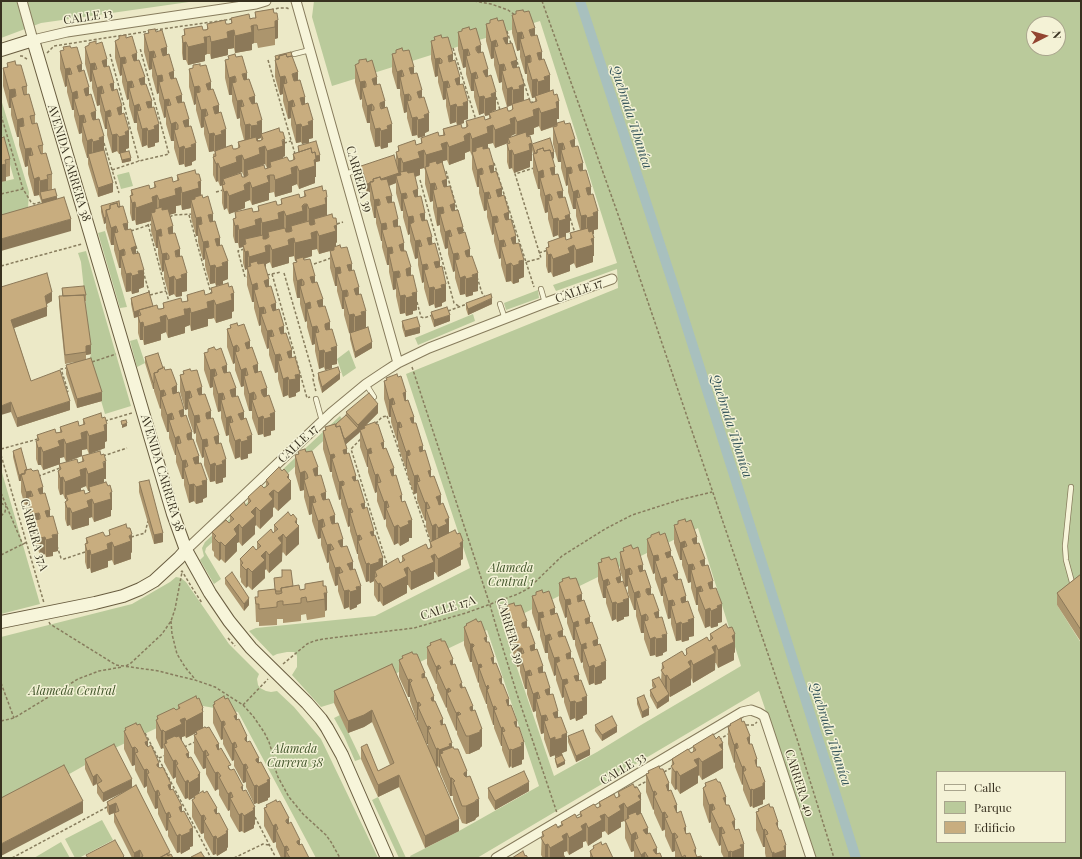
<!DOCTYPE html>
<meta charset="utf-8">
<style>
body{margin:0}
#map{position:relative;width:1082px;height:859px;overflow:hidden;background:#ece9c7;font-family:"Playfair Display",serif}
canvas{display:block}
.frame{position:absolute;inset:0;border:2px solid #383120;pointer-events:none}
.legend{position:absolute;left:936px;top:771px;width:130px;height:72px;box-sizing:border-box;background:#f4f2d6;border:1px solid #a9a58d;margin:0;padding:5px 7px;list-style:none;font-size:12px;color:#383120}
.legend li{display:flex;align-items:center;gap:8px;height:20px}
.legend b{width:20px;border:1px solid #a9a58d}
.north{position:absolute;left:1026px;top:16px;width:40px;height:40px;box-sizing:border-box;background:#f4f2d6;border:1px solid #a9a58d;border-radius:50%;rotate:84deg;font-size:11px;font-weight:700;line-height:16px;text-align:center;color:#383120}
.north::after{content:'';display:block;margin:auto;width:14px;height:18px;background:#934531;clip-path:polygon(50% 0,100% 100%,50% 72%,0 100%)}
</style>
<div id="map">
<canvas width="1082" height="859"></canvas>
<div class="frame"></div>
<ul class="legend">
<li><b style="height:5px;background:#f7f5da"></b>Calle</li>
<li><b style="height:11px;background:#baca9b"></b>Parque</li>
<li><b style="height:11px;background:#c8ad7f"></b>Edificio</li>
</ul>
<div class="north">N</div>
</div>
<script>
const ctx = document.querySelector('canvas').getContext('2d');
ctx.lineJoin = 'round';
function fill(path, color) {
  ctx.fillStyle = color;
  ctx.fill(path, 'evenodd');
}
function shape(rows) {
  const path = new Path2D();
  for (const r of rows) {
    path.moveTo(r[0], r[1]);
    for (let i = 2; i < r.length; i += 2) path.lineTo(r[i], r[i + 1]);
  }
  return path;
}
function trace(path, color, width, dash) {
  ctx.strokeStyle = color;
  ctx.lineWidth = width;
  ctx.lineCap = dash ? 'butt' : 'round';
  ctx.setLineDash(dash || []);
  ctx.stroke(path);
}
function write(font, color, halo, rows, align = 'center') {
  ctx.font = font + ' "Playfair Display",serif';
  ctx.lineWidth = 3;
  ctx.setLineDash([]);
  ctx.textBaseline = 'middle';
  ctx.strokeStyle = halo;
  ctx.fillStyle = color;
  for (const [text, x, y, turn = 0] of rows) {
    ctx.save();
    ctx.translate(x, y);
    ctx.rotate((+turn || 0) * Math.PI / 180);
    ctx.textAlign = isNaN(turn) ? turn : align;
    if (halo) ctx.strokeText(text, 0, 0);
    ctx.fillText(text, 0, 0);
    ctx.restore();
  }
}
const green = shape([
 [1,1,196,1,41,23,1,38],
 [314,1,1081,1,1081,586,1057,605,1081,643,1081,858,816,858,759,691,477,858,411,858,410,856,459,831,539,786,487,630,334,703,321,707,292,675,297,667,297,656,296,654,294,652,287,652,277,654,273,656,249,631,256,628,375,616,470,568,406,374,618,288,617,269,556,291,553,285,617,263,540,21,332,86,312,17],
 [1034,24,1058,24,1058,48,1034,48],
 [698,528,741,666,641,725,597,752,554,776,502,624],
 [937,772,1065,772,1065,842,937,842],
 [1,99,29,192,28,209,1,217,1,182,14,179,1,132],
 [129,172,133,186,121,189,117,175],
 [105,231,127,307,120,308,98,233],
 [86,251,131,406,105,414,91,367,88,363,91,354,81,262,78,253],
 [538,290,539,298,506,310,504,303],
 [473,314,475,321,418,345,415,338],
 [137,339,145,363,137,367,130,341],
 [349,350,356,368,343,377,337,359],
 [340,416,344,422,206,548,205,552,221,579,214,584,200,560,204,556,202,548,205,542],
 [1,469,40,604,1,614],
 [176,577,181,578,186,582,229,644,259,674,257,679,258,685,260,688,266,691,271,692,277,691,294,707,321,739,378,858,316,858,238,712,203,706,117,747,64,777,1,810,1,637,132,604,170,582],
 [340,715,361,759,355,761,344,736,334,718],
 [378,797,406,858,399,858,372,800],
 [102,820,113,840,79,858,75,858,65,839],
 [61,842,70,858,34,858]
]);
const canal = shape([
 [580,1,676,293,856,858]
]);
const path = shape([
 [474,1,491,4,508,10,515,15],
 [542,1,620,220,797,739,834,858],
 [271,10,279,8,287,8,289,9],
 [155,30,233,19],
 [507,31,511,44],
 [453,48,476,120],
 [47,53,54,46,150,31],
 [110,54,139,161],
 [20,56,22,56,27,59],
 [516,57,519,69],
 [268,60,295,154],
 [521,74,530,101,534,103],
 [496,97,500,110],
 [1,115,23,189],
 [104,143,119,193],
 [284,143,291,141],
 [494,163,526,262,541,258,515,174,534,168],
 [112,170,139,161,169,154,140,48],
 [446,171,464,233],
 [420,180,454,303,460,307],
 [216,192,223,190],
 [1,194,23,189,31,202,34,204,41,202],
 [189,215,211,293],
 [170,217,173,215,192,214],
 [570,218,575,233],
 [148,224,169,302],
 [337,224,343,222],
 [131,231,152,224],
 [136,246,138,254],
 [244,249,238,251,245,277,248,277],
 [539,253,548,250],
 [526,262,534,287],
 [314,264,331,258],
 [1,266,82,244],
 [143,271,150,295,166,291],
 [284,273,314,377,313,379,316,392],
 [272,274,307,398,310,397],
 [267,275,281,272],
 [477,277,482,293,485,297],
 [417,302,421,317,424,318,433,315],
 [448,311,467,304],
 [92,362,116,354],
 [412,367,490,605,496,626,517,694,557,813],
 [66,393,68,391,61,369,67,368],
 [387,416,434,553,390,574,351,449,382,417,387,416],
 [105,421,132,413],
 [1,449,38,439],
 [1,455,44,603],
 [103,456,127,448],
 [39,477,39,476,60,468],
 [1,493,23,545],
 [1,503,6,506],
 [1,516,5,512,6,506],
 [131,537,145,533,148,521],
 [57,546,61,558,64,559,85,552],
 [1,555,27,542],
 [181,572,182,571,191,586,202,603],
 [171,621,172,634,177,654,185,667,194,678],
 [49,622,50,624,116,665,159,671,174,675,195,680,215,687,243,705,253,716,264,732,269,742,273,755,274,765,278,777,289,797,303,814,326,835,331,842,340,858],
 [228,638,235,646],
 [283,664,307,644,314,641,323,639,414,628,466,613,518,594,529,588,562,556,605,529,632,515,679,500,712,492],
 [126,666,131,663,162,634,171,621,175,609,182,572],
 [1,683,14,718],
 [243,705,268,679],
 [1,721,14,718,78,679,99,671,122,667],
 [746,725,754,725,757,722],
 [145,733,211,858],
 [719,740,728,734],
 [184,747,195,742],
 [159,758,166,755],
 [664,772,671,768],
 [634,788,647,781],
 [255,817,276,858],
 [12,858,109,806],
 [234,858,263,844,269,845]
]);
const lane = shape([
 [294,54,310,50],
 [345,174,358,170],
 [541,289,545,303],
 [500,304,505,319],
 [366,384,374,397],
 [316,399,322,421],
 [1071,487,1065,546,1066,560,1073,586]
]);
const street = shape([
 [22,1,33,40,67,32,256,4,266,1],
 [296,1,398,363],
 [186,550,331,413,366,384,384,372,398,363,429,348,545,303,612,279],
 [496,858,742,712,751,710,759,713,764,716,767,725,811,858]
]);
const secondary = shape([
 [1,50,33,40,173,514,186,550,210,593,229,621,251,648,307,703,321,719,327,728,342,755,387,858],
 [1,622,95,603,123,596,140,589,154,581,179,558,186,550]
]);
const wall = shape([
 [273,9,278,38,275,39,275,45,258,48,257,43,254,43,252,44,252,50,235,53,234,48,230,49,228,49,228,55,211,59,210,54,207,54,205,55,205,61,188,65,186,60,183,60,182,53,182,36,184,35,184,29,203,30,207,29,207,24,229,24,231,23,231,18,255,18,255,12],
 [516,11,535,35,542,59,550,91,559,119,557,119,557,123,575,147,591,195,598,229,594,230,594,234,593,234,594,256,593,256,593,262,576,268,574,263,570,265,570,271,553,277,551,272,548,273,546,266,546,248,548,247,548,242,559,238,558,235,553,237,548,219,548,212,545,213,540,195,540,189,538,189,533,172,533,154,532,150,532,161,530,161,530,167,514,173,512,168,509,169,507,162,507,144,508,143,495,148,493,143,488,144,488,148,494,172,516,243,524,277,519,279,519,282,513,284,511,281,506,282,501,265,501,258,499,259,494,241,494,234,492,235,487,217,487,210,484,211,479,193,479,187,477,187,472,169,472,156,470,151,465,153,465,159,449,165,447,160,443,161,443,164,447,187,470,256,478,291,473,292,473,295,466,297,465,294,460,295,455,278,455,271,453,272,448,254,448,248,445,249,440,231,440,225,437,226,433,208,433,201,430,202,425,184,425,170,424,168,420,169,420,175,415,177,418,196,440,267,446,301,442,303,442,306,435,308,434,304,429,306,424,288,424,282,422,283,418,265,418,258,415,259,410,241,410,234,408,235,403,217,403,211,401,211,396,193,396,183,389,186,392,203,411,275,417,310,413,311,413,314,406,316,405,313,400,314,396,296,396,289,393,290,389,272,389,265,387,265,382,247,382,241,381,241,376,223,376,218,374,218,370,200,370,192,367,193,361,175,361,166,396,164,396,152,398,152,398,146,416,145,421,144,421,138,439,136,443,135,443,129,457,125,456,122,450,124,446,106,446,99,443,100,438,82,438,76,435,77,431,59,431,41,434,40,434,37,442,38,453,61,460,85,468,119,464,120,464,123,461,124,462,128,466,127,466,121,485,120,489,118,489,115,485,116,484,113,479,115,474,97,474,91,471,91,466,74,466,67,463,68,458,50,458,32,481,52,488,76,496,110,492,112,508,111,512,110,512,105,507,107,502,89,502,82,499,83,494,65,494,58,491,59,486,41,486,24,508,44,517,67,524,101,531,103,535,102,535,97,532,98,527,80,527,74,525,74,520,57,520,50,517,51,512,33,512,15,516,14],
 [539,126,541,131,553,127,553,144,558,162,561,162,561,168,566,186,568,185,568,192,573,209,576,209,576,216,580,230,570,233,570,239,566,240,565,237,566,237,566,233,570,232,563,198,555,174,553,159,554,158,532,144,527,136,534,134,534,128],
 [515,134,516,135,511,137,511,136],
 [148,30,167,55,189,126,196,160,192,162,192,165,185,167,184,164,179,165,174,148,174,141,171,141,166,124,166,117,164,118,159,100,159,93,157,94,152,76,152,69,149,70,144,52,144,34,148,33],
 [119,36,137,61,152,108,159,142,155,143,155,146,148,148,147,145,142,147,137,129,137,123,134,123,129,106,129,99,127,100,122,82,122,75,120,76,115,58,115,41,119,39],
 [89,43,96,44,107,66,122,114,129,148,126,149,126,152,131,161,122,163,120,154,119,154,117,151,112,153,107,135,107,129,105,129,100,111,100,105,97,106,92,88,92,81,90,82,85,64,85,47,89,46],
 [396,50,403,51,414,74,422,97,429,131,425,133,425,136,418,138,417,135,412,136,407,118,407,112,404,113,400,95,400,89,397,89,392,72,392,54,396,53],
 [60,51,82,71,96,119,104,150,113,192,98,197,88,164,88,158,87,158,82,141,82,133,79,134,74,116,74,110,72,110,67,92,67,86,65,87,60,69],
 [275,56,298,80,305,104,313,138,309,139,302,144,301,142,296,143,291,125,291,118,288,119,283,101,283,94,280,95,275,77],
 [225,60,247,80,255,103,262,134,285,156,283,157,283,158,289,161,293,160,293,154,298,152,298,146,320,161,316,162,316,177,315,177,315,183,299,189,297,184,292,186,292,192,275,197,274,192,270,193,269,193,269,200,252,205,250,200,247,201,245,202,245,208,229,214,227,208,224,210,222,203,222,185,220,186,218,181,216,182,213,175,213,154,215,153,214,151,209,152,204,134,204,127,201,128,196,110,196,104,194,105,189,87,189,69,193,68,193,65,211,89,219,113,226,147,233,149,238,148,238,142,244,140,240,125,240,118,237,119,232,101,232,95,229,95,225,78],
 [261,138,261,140,258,140,258,139],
 [265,164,267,168,265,169,260,166],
 [242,172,244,177,242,177,237,174],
 [359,60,377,84,385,108,392,142,388,143,388,147,381,149,380,146,375,147,370,129,370,123,367,123,362,106,362,99,360,100,355,82,355,65,359,63],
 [7,63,16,65,27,86,27,94,35,115,35,124,43,145,43,153,52,174,52,190,57,199,71,231,42,204,39,195,34,196,28,174,28,166,25,167,19,145,19,137,17,137,11,115,11,108,9,108,3,86,3,68,7,67],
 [1,138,10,159,10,176,6,177,6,181],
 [177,175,201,195,213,221,220,245,228,279,223,281,223,284,234,311,232,312,232,318,216,323,214,318,211,319,208,319,208,326,191,331,190,325,187,326,185,327,185,333,168,338,166,332,161,334,161,340,144,345,143,340,140,340,138,333,138,317,134,318,131,304,131,298,153,306,158,309,163,308,163,303,182,302,187,301,187,295,205,295,211,293,211,288,222,285,216,286,215,283,210,284,205,266,205,259,203,260,198,242,198,236,196,236,191,218,191,208,182,210,181,205,176,206,176,213,170,214,173,233,180,256,187,291,182,292,182,296,176,297,174,294,169,296,164,278,164,271,162,272,158,254,158,248,156,248,151,231,151,221,136,225,135,220,132,221,130,213,130,196,131,195,131,190,150,189,154,188,154,182,173,182,177,181],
 [304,191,327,215,337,242,336,243,336,246,352,270,359,294,366,328,372,348,355,358,350,339,350,333,349,333,344,315,344,309,342,309,337,291,337,286,335,286,330,268,330,251,319,254,317,249,312,250,312,256,304,259,315,283,330,330,337,364,332,365,332,368,340,379,322,393,318,379,318,373,331,369,325,370,324,367,319,369,315,351,315,344,312,345,307,327,307,321,305,322,300,304,300,298,297,298,293,280,293,263,296,262,296,261,295,261,294,256,289,257,289,263,272,268,270,262,266,264,266,269,269,286,292,358,300,391,296,393,296,396,289,398,288,395,283,397,278,379,278,372,275,373,269,355,269,348,267,349,261,331,261,325,259,326,254,308,254,302,252,302,247,285,247,269,245,270,243,263,243,247,239,248,238,243,235,243,233,236,233,219,235,218,235,212,253,212,258,211,258,206,279,205,281,204,281,199,300,198,304,197],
 [101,206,120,207,136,253,144,287,139,289,139,292,132,294,131,291,126,292,121,274,121,268,119,268,114,250,114,245,111,245,106,228,106,223,104,224,101,212],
 [1,287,52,301,47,304,47,316,14,328,31,381,70,410,17,427,11,412],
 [62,288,86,295,86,301,85,301,91,354,86,355,86,359,102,401,77,408,66,374,66,365,75,362,65,364,59,305,59,296,62,296],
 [466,303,492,304,468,315,466,309],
 [431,312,450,321,434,327,431,318],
 [402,321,420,333,405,337,402,327],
 [230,325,250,348,267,396,275,430,271,431,271,435,264,437,263,434,258,435,252,418,252,411,249,411,244,394,244,386,241,387,235,370,235,363,233,364,227,347,227,329,230,328],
 [208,349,227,372,244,419,252,453,248,454,248,458,241,460,240,457,235,459,229,441,229,435,226,436,221,418,221,411,218,412,213,394,213,387,210,388,204,370,204,353,208,352],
 [145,357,163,368,177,393,199,463,207,497,203,499,203,502,196,504,194,501,189,503,184,485,184,479,182,479,176,462,176,455,175,455,169,438,169,432,167,432,161,415,161,408,160,409,154,391,154,389,153,389,145,363],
 [183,371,202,395,219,443,226,477,223,478,223,482,216,484,215,481,210,482,204,465,204,457,202,458,196,441,196,433,194,434,188,416,188,409,185,410,180,392,180,375,183,374],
 [386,378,406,400,414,423,431,477,441,504,449,533,463,559,461,560,461,565,438,577,435,572,434,572,434,579,411,590,408,585,407,585,407,593,383,606,380,601,378,602,374,595,374,581,370,583,369,581,366,582,358,558,358,554,357,554,350,531,350,526,348,527,341,504,341,499,339,500,332,476,332,472,330,472,323,449,323,431,325,430,325,427,336,424,346,415,346,412,378,413,367,424,384,449,402,502,412,538,409,538,409,541,400,546,398,543,394,545,386,526,386,519,384,520,377,501,377,492,375,493,368,472,368,467,367,467,360,447,360,431,346,444,347,453,374,535,383,567,400,563,402,562,402,556,430,548,430,542,431,542,426,527,426,520,425,521,417,500,417,493,414,494,407,474,407,469,406,469,398,446,398,440,397,441,391,422,391,417,389,417,384,399,384,381,386,381],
 [83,419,107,441,105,442,105,448,89,454,87,449,82,450,82,456,106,479,104,479,104,482,112,510,111,510,111,516,94,522,92,517,89,518,89,525,72,530,70,525,67,526,65,519,65,502,66,501,66,499,65,499,63,494,60,495,58,488,58,471,59,470,59,464,78,463,82,462,82,456,66,462,64,457,60,458,60,464,43,470,41,465,38,465,36,459,36,441,37,440,37,435,60,432,60,427,79,426,83,425],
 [86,486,88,491,89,491,89,493,85,494,81,491,81,488],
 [13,451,43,493,50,517,58,551,53,552,53,556,46,557,45,554,40,556,35,538,35,532,33,532,28,515,28,509,26,510,21,492,21,481,19,481,13,457],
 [298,451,318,476,343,547,353,570,361,603,357,605,357,607,350,610,349,607,344,609,338,591,338,585,335,586,329,568,329,562,327,563,321,545,321,538,318,539,312,521,312,514,309,515,304,497,304,490,300,491,295,473,295,455,298,454],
 [289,479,291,499,278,511,274,507,273,508,273,516,260,529,256,525,255,526,255,534,242,546,239,542,237,543,237,551,225,563,221,559,219,561,214,556,214,552,212,550,212,532,229,523,230,522,230,515,248,505,248,497,266,487,266,480],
 [139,482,163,542,154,544,139,492],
 [678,521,697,544,713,588,722,622,718,623,718,626,711,628,710,626,705,628,698,610,698,605,696,605,691,588,691,582,688,583,682,565,682,560,680,560,674,543,674,525,678,524],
 [297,524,299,544,286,556,283,552,282,553,282,561,269,573,266,569,265,570,265,578,252,590,248,586,246,588,241,582,241,579,240,577,240,559,256,550,257,549,257,542,274,532,274,525],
 [109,530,132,552,131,553,131,559,114,565,112,560,108,561,108,567,91,573,90,568,87,569,85,562,85,544,86,543,86,538,107,536,109,535],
 [651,535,660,535,671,557,678,580,686,602,694,636,689,637,689,640,682,642,681,640,676,641,671,624,671,618,668,619,663,601,663,596,661,596,655,579,655,573,653,574,647,556,647,539,651,538],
 [623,548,643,571,659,618,667,651,663,653,663,655,656,657,655,655,650,656,644,639,644,633,641,633,636,616,636,610,634,610,628,593,628,586,625,587,620,570,620,552,623,551],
 [601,559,621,582,629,616,624,617,624,619,617,622,616,619,612,621,606,603,606,598,603,598,598,581,598,563,601,562],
 [282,570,293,586,300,590,305,589,305,584,323,581,327,610,325,611,325,617,307,620,306,614,301,615,301,621,283,623,283,619,277,619,277,625,259,626,259,622,256,622,255,597,258,597,258,591,275,589,274,578,282,578],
 [1081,574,1081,642,1057,605,1057,593],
 [225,578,249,605,244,611,225,584],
 [562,579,582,601,598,645,606,679,602,681,602,683,595,685,594,683,589,685,583,667,583,662,581,663,575,645,575,640,573,640,567,623,567,617,565,618,559,600,559,583,562,582],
 [536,592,555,614,579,680,587,714,583,716,583,718,576,721,575,718,570,720,564,702,564,697,562,698,556,680,556,675,554,676,548,658,548,653,545,653,540,636,540,630,538,631,532,613,532,596,536,595],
 [507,605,527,628,558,717,567,751,562,753,565,764,557,768,555,761,555,755,550,757,544,739,544,733,541,734,536,716,536,711,533,712,527,694,527,689,525,689,520,672,520,666,517,667,512,649,512,644,509,645,504,627,504,609,507,608],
 [466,624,487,642,517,727,524,759,522,760,522,764,512,768,511,766,509,768,502,750,502,746,501,746,494,728,494,725,493,725,487,707,487,704,486,704,479,686,479,682,478,683,472,665,472,662,470,662,464,645,464,627,466,626],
 [710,634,735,652,734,653,734,660,718,668,716,663,715,663,715,670,693,683,691,678,691,685,670,697,669,696,669,701,657,709,650,696,650,690,653,688,652,686,652,680,661,682,662,663,685,656,686,655,686,649,710,640],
 [430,643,453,664,473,710,482,729,482,746,480,748,480,749,469,754,466,754,457,734,457,730,456,731,447,710,447,707,446,708,437,688,437,684,436,684,427,664,427,647,430,645],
 [402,656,425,678,452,747,467,777,479,816,476,818,475,820,466,824,462,823,453,800,453,796,450,796,440,772,440,767,439,768,438,766,437,767,459,831,425,848,399,787,378,797,361,759,361,747,378,771,390,765,372,722,364,727,348,733,334,703,334,691,392,664,428,747,428,744,427,744,418,724,418,720,417,721,410,701,410,697,408,697,399,677,399,660,402,658],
 [637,698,649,715,642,718,637,704],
 [214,702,237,720,247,742,259,763,270,797,268,798,268,800,258,804,257,803,254,804,246,787,246,782,243,783,234,766,234,760,232,761,223,744,223,739,221,740,213,723,213,705,214,704],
 [178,705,203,725,203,728,219,750,243,791,255,824,254,825,254,828,244,833,242,831,239,832,230,816,230,810,228,811,219,795,219,790,218,789,215,791,206,774,206,768,203,769,194,753,194,735,196,734,196,733,186,738,185,736,182,737,182,741,189,758,200,791,199,792,199,793,217,814,228,847,227,848,227,850,217,856,216,854,213,855,204,838,204,833,201,834,192,817,192,800,194,799,194,797,189,800,188,798,185,799,176,782,176,777,173,779,164,762,164,749,163,748,161,749,156,738,156,720,157,720,157,716,176,710,178,709],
 [730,724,750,744,757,767,765,799,763,800,763,804,753,808,752,806,750,807,743,790,743,784,742,785,735,767,735,762,734,763,728,744,728,727,730,726],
 [595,725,617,732,602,741,595,731],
 [125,728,148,747,182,812,193,846,190,847,190,849,181,854,180,852,177,853,168,836,168,830,166,831,158,814,158,808,155,809,147,792,147,786,144,788,135,770,135,765,132,766,124,749,124,731,125,731],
 [568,736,590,755,576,762,568,742],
 [716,739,723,743,723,768,702,780,699,775,698,776,698,783,680,794,677,789,675,790,671,783,672,759,693,752,693,746],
 [85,759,132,788,103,802,97,793,97,784,93,786,85,769],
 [648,771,669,791,677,812,697,857,702,858,675,858,675,851,672,852,665,836,665,830,662,831,654,813,654,809,653,810,646,792,646,774,648,773],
 [705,783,726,805,735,830,744,858,724,858,721,852,721,845,719,846,711,828,711,822,709,823,703,805,703,788,705,786],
 [136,785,170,854,173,858,132,858,114,822,114,813,109,815,107,811,107,802],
 [488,788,529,791,495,810,488,798],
 [635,788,641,794,641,813,648,834,657,854,662,858,634,858,634,851,631,852,625,838,625,822,624,821,621,822,621,827,608,835,605,831,602,832,602,837,588,846,586,841,583,842,583,847,569,855,567,851,564,852,564,856,565,858,543,858,541,855,542,832,558,828,561,827,561,822,577,818,580,817,580,812,597,808,599,807,599,802,616,798,618,797,618,792],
 [266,805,289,824,300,845,309,858,281,858,276,847,276,842,273,843,264,826,264,808,266,808],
 [758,809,778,829,786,858,766,858,765,853,765,847,763,847,756,830,756,812,758,811],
 [602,845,613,858,590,858,590,851,593,849,593,846]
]);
const shadedWall = shape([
 [278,20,278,38,275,39,275,21],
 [254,25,254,43,252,44,252,50,235,53,235,36,251,26],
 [535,28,535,46,529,30],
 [234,30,234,48,228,49,228,55,211,59,211,42,227,32],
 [522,32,522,48,520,39,520,50,517,51,517,33],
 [204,37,207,37,207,54,205,55,205,61,188,65,188,47],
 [508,37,508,54,503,38],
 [496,40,496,54,494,47,494,58,491,59,491,42],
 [186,42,186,60,183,60,183,43],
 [481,45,481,63,476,47],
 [167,47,167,65,161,49],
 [468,49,468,64,466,56,466,67,463,68,463,50],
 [154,51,154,67,152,58,152,69,149,70,149,52],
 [542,52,542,69,537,53],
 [137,53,137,71,132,55],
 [453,54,453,72,448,56],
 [530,55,530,72,527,63,527,74,525,74,525,57],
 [125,57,125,74,122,64,122,75,120,76,120,58],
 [440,58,440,74,438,64,438,76,435,77,435,59],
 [107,59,107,77,102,79,102,61],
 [517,60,517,78,511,62],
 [95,63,95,81,92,70,92,81,90,82,90,64],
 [82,64,82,81,77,83,77,66],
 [504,64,504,80,502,71,502,82,499,83,499,65],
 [414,67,414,84,409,68],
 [70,68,70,85,67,75,67,86,65,87,65,69],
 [488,69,488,86,483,71],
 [402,70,402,86,400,77,400,89,397,89,397,72],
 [174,71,174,89,169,91,169,73],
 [298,72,298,90,292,74],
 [476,72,476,87,474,79,474,91,471,91,471,74],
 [247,73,247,90,242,74],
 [162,75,162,92,159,82,159,93,157,94,157,76],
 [550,75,550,93,538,100,538,82,544,77],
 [235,76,235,92,232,83,232,95,229,95,229,78],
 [285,76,285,93,283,84,283,94,280,95,280,77],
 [145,77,145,95,139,79],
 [377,77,377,95,372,79],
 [460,77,460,95,455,79],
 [537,79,537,97,532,98,532,80],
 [132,81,132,98,129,88,129,99,127,100,127,82],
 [365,81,365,98,362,88,362,99,360,100,360,82],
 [448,81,448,96,446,88,446,99,443,100,443,82],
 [211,82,211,100,206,101,206,84],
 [114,83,114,100,110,84],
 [524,84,524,102,513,108,513,90,519,86],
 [102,86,102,103,100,94,100,105,97,106,97,88],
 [199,86,199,102,196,93,196,104,194,105,194,87],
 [89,87,89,105,84,107,84,89],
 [512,87,512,105,507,107,507,89],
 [15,89,15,107,11,98,11,108,9,108,9,90],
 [422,90,422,108,417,92],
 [77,91,77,108,74,99,74,110,72,110,72,93],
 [496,92,496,110,492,111,492,115,489,113,489,115,485,116,485,99,491,94],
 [409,94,409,109,407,101,407,112,404,113,404,95],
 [182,95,182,113,176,114,176,97],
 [255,96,255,114,249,98],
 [484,96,484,113,479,115,479,97],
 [305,97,305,114,300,98],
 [169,99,169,116,166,106,166,117,164,118,164,100],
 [242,100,242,115,240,107,240,118,237,119,237,101],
 [293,100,293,115,291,107,291,118,288,119,288,102],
 [152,101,152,118,146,102],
 [385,101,385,119,380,103],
 [468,101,468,119,464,120,464,123,457,125,457,107,463,103],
 [559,101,559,119,557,119,557,125,541,131,541,113,556,102],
 [139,104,139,121,137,111,137,123,134,123,134,106],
 [372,104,372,120,370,111,370,123,367,123,367,106],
 [456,104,456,122,450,124,450,106],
 [219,105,219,123,213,107],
 [122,106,122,124,117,108],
 [539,108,539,126,534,128,534,134,517,140,517,122,533,110],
 [206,109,206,125,204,117,204,127,201,128,201,110],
 [110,110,110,127,107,117,107,129,105,129,105,112],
 [96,111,96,129,91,113],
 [429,113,429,131,425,133,425,136,418,138,418,120,424,115],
 [84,115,84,131,82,123,82,133,79,134,79,116],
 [417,117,417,135,412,136,412,118],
 [515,117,515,134,511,136,511,142,508,138,508,143,495,148,495,130,510,119],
 [23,118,23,136,19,127,19,137,17,137,17,120],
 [189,119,189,136,183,138,183,121],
 [262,120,262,138,261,134,261,138,258,139,258,142,251,144,251,126,257,122],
 [313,120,313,138,309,139,309,143,302,144,302,127,308,122],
 [176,122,176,139,174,130,174,141,171,141,171,124],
 [159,124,159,142,155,143,155,146,148,148,148,131,154,126],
 [250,124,250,141,245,143,245,125],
 [301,124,301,142,296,143,296,125],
 [392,124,392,142,388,143,388,147,381,149,381,131,387,126],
 [493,125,493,143,488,144,488,151,476,148,476,155,472,152,472,139,487,127],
 [147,128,147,145,142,147,142,129],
 [380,128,380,146,375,147,375,129],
 [226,129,226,147,215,151,215,136,221,131],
 [129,130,129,148,126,149,126,152,119,154,119,137,125,132],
 [214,133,214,151,209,152,209,134],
 [470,133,470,151,465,153,465,159,449,165,449,147,464,136],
 [117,134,117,151,112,153,112,135],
 [104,136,104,153,93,160,93,142,99,138],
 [92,139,92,157,88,154,88,158,87,158,87,141],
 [285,139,285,156,283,157,283,163,270,162,270,168,267,169,267,151],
 [575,139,575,157,570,141],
 [447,142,447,160,443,161,443,167,429,172,426,170,426,155,441,144],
 [196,143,196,160,192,162,192,165,185,167,185,149,191,145],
 [532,143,532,161,530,161,530,167,514,173,514,155,529,144],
 [563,143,563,159,561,150,561,162,558,162,558,144],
 [184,146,184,164,179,165,179,148],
 [265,146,265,164,260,166,260,172,247,170,247,177,244,178,244,160,252,149],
 [31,148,31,165,28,156,28,166,25,167,25,149],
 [424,150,424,168,420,169,420,175,403,181,403,163,418,152],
 [512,150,512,168,509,169,509,151],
 [554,152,554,158,537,165,537,158],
 [242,155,242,172,223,179,223,185,220,186,220,168,236,157],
 [320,155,320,161,316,162,316,177,315,177,315,183,299,189,299,171,301,160],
 [131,158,131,161,122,163,122,160],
 [401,158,401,176,396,176,396,183,374,191,374,182,398,173,398,159],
 [218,163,218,181,216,182,216,164],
 [583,163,583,181,578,165],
 [6,164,6,181,1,182,1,165],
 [494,165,494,182,489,184,489,166],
 [297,166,297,184,292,186,292,192,275,197,275,180,291,168],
 [555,167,555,184,550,168],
 [571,167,571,182,568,174,568,185,566,186,566,168],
 [482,168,482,185,479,175,479,187,477,187,477,170],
 [543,170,543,186,540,178,540,189,538,189,538,172],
 [270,175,270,193,269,193,269,200,252,205,252,188,267,176],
 [39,177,39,195,34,196,34,179],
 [48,179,48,196,40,192,40,181],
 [447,179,447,197,442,181],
 [201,181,201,198,195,207,191,200,191,208,182,210,182,193,198,182],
 [250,182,250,200,245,202,245,208,229,214,229,196,244,185],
 [113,183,113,192,98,197,98,188],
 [370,183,370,192,367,193,367,184],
 [435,183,435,199,433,190,433,201,430,202,430,184],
 [181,187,181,205,176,206,176,213,159,218,159,200,175,189],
 [591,187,591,204,586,188],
 [502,188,502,206,496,190],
 [418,189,418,207,413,191],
 [578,190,578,206,576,198,576,209,573,209,573,192],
 [227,191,227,208,224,210,224,192],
 [563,191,563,208,557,192],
 [489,192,489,209,487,199,487,210,484,211,484,193],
 [406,193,406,210,403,199,403,211,401,211,401,194],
 [550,194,550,210,548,201,548,212,545,213,545,196],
 [157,195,157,212,155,209,155,213,151,213,151,221,136,225,136,208,152,197],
 [57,196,57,202,42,206,42,200],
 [392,196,392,214,386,197],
 [327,197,327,215,314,219,314,225,309,227,309,209,325,198],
 [379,199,379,217,376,206,376,218,374,218,374,200],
 [135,202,135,220,132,221,132,203],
 [455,203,455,221,450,205],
 [307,204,307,221,291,226,291,233,286,234,286,216,302,206],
 [443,207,443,222,440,214,440,225,437,226,437,208],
 [284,211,284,229,268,232,268,240,262,241,262,223,278,213],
 [598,211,598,229,594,230,594,234,587,235,587,218,593,213],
 [509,212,509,230,504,232,504,214],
 [425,213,425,231,420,214],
 [213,214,213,231,208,215],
 [570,214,570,232,566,233,566,237,559,238,559,221,565,216],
 [586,215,586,232,581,234,581,216],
 [413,216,413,233,410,224,410,234,408,235,408,217],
 [497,216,497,232,494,223,494,234,492,235,492,217],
 [106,217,106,223,104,224,104,218],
 [201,217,201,235,198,225,198,236,196,236,196,218],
 [261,218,261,236,245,239,245,246,243,245,243,247,239,248,239,230,255,220],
 [558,218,558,235,553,237,553,219],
 [71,219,71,231,1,251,1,239],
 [398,219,398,237,393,238,393,221],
 [128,223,128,240,123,224],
 [386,223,386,240,382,230,382,241,381,241,381,224],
 [238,225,238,243,235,243,235,226],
 [337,225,337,242,336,243,336,249,319,254,319,236,334,226],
 [116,226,116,240,114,233,114,245,111,245,111,228],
 [173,226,173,244,168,245,168,228],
 [463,227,463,244,457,228],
 [161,229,161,247,158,236,158,248,156,248,156,231],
 [450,230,450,245,448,237,448,248,445,249,445,232],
 [317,231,317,249,312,250,312,256,295,261,295,243,311,233],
 [516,236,516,254,511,238],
 [432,237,432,254,427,238],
 [220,238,220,255,215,239],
 [294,238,294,256,289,257,289,263,272,268,272,250,288,240],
 [594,238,594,256,593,256,593,262,576,268,576,250,591,239],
 [420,240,420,256,418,247,418,258,415,259,415,241],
 [504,240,504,257,501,247,501,258,499,259,499,241],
 [208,241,208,258,205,248,205,259,203,260,203,242],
 [404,243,404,261,399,263,399,245],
 [270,245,270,262,266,264,266,270,251,266,250,263,250,274,249,274,249,257,265,246],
 [574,245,574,263,570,265,570,271,553,277,553,259,568,248],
 [136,246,136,264,131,248],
 [392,247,392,264,389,254,389,265,387,265,387,248],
 [124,249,124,266,121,256,121,268,119,268,119,251],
 [180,249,180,267,175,251],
 [470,249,470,267,465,269,465,251],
 [248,251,248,269,247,267,247,269,245,270,245,252],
 [167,253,167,271,164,260,164,271,162,272,162,254],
 [458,253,458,270,455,260,455,271,453,272,453,254],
 [551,254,551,272,548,273,548,255],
 [524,260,524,277,519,279,519,282,513,284,513,266,519,261],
 [228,261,228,279,223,281,223,284,216,286,216,268,222,263],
 [440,261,440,278,434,262],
 [511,263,511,281,506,282,506,265],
 [352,264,352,281,347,283,347,265],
 [427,264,427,281,424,270,424,282,422,283,422,265],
 [215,265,215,283,210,284,210,266],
 [340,267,340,285,337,274,337,286,335,286,335,268],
 [411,267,411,285,406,287,406,269],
 [144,270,144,287,139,289,139,292,132,294,132,276,138,271],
 [399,271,399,288,396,278,396,289,393,290,393,272],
 [131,273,131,291,126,292,126,274],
 [187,273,187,291,182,292,182,296,176,297,176,280,181,275],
 [478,273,478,291,473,292,473,295,466,297,466,279,472,275],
 [174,276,174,294,169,296,169,278],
 [315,276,315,293,310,277],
 [465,276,465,294,460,295,460,278],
 [269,279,269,297,264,281],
 [302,279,302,294,300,286,300,298,297,298,297,281],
 [257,283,257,300,254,290,254,302,252,302,252,285],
 [446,284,446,301,442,303,442,306,435,308,435,290,441,285],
 [359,287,359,305,354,289],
 [434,287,434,304,429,306,429,288],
 [347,290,347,307,344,297,344,309,342,309,342,291],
 [52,292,52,301,45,305,45,296],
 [417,292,417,310,413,311,413,314,406,316,406,298,412,293],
 [234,293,234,311,232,312,232,318,216,323,216,305,231,294],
 [405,295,405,313,400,314,400,296],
 [492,298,492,304,468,315,468,309],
 [323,299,323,317,317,318,317,301],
 [214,300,214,318,208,319,208,326,191,331,191,313,207,302],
 [310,302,310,320,307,309,307,321,305,322,305,304],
 [276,303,276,320,271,322,271,305],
 [47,307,47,316,11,329,11,320],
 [264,307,264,323,261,314,261,325,259,326,259,308],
 [190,308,190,325,185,327,185,333,168,338,168,320,184,309],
 [139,310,139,316,134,318,134,312],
 [366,311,366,328,355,335,355,317,361,312],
 [354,314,354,332,349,333,349,315],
 [166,315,166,332,161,334,161,340,144,345,144,327,160,317],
 [450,315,450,321,434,327,434,320],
 [143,322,143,340,140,340,140,323],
 [330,322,330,340,325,342,325,324],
 [284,326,284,344,279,328],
 [317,326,317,343,315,333,315,344,312,345,312,327],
 [420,327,420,333,405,337,405,331],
 [272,330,272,345,269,337,269,348,267,349,267,331],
 [250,341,250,359,245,343],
 [372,342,372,348,355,358,355,352],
 [91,345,91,354,86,355,86,361,86,346],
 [237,345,237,359,235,352,235,363,233,364,233,347],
 [337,346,337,364,332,365,332,368,325,370,325,353,331,348],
 [292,350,292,368,287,352],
 [324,350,324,367,319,369,319,351],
 [280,354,280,368,278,361,278,372,275,373,275,355],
 [258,364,258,382,253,366],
 [227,365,227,382,222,367],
 [246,368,246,384,244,376,244,386,241,387,241,370],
 [215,369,215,383,213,377,213,387,210,388,210,370],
 [340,373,340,379,322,393,322,387],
 [300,374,300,391,296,393,296,396,289,398,289,380,295,375],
 [288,377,288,395,283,397,283,379],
 [153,383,154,383,154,389,153,389],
 [177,385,177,403,172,405,172,388],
 [202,387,202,404,197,389],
 [236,388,236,406,230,408,230,390],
 [267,388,267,406,261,390],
 [164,390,164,405,161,397,161,408,160,409,160,391],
 [190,391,190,406,188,399,188,409,185,410,185,392],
 [102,392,102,401,77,408,77,399],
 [254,392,254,407,252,400,252,411,249,411,249,394],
 [406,392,406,410,403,393],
 [223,393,223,409,221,400,221,411,218,412,218,394],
 [393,398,393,412,391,405,391,417,389,417,389,400],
 [70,401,70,410,17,427,17,418],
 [11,402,11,412,1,415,1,406],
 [378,404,378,413,364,427,364,426,364,428,358,434,345,445,345,439,358,428,358,425],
 [184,409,184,427,179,428,179,411],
 [211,411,211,428,206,430,206,413],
 [244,412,244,430,238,414],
 [275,412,275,430,271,431,271,435,264,437,264,419,270,414],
 [172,413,172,430,169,420,169,432,167,432,167,415],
 [199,415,199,432,196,423,196,433,194,434,194,416],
 [231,416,231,429,229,423,229,435,226,436,226,418],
 [263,416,263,434,258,435,258,418],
 [414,417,414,435,410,418],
 [400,422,400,434,398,428,398,440,397,441,397,423],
 [127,423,127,426,122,428,122,425],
 [107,424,107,441,105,442,105,448,89,454,89,436,104,425],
 [87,431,87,449,82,450,82,456,66,462,66,444,81,433],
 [192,432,192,450,187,452,187,434],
 [219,435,219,452,214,454,214,437],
 [252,435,252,453,248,454,248,458,241,460,241,442,247,437],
 [179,436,179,453,176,444,176,455,175,455,175,438],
 [64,439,64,457,60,458,60,464,43,470,43,452,58,441],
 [207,439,207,455,204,447,204,457,202,458,202,440],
 [240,439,240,457,235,459,235,441],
 [384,442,384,459,381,443],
 [423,446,423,463,419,447],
 [41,447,41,465,38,465,38,448],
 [371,448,371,461,368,454,368,467,367,467,367,450],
 [347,449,347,466,343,450],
 [409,450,409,461,407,456,407,469,406,469,406,452],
 [334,454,334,465,332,459,332,472,330,472,330,455],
 [199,456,199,473,193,458],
 [226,459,226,477,223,478,223,482,216,484,216,466,222,461],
 [186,460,186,474,184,468,184,479,182,479,182,461],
 [106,461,106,479,104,479,104,486,89,487,89,491,88,491,88,474],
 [215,463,215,481,210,482,210,465],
 [318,467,318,485,313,469],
 [86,468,86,486,81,488,81,494,66,495,66,499,65,499,65,482,80,470],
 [394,468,394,486,390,470],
 [431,470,431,487,428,471],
 [305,471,305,485,304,480,304,490,300,491,300,473],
 [378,474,378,486,377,483,377,492,375,493,375,475],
 [19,475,21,475,21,481,19,481],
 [289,475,289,483,291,481,291,499,278,511,278,493,287,477],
 [418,475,418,485,417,482,417,493,414,494,414,476],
 [356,476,356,494,352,477],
 [63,477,63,494,60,495,60,478],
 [207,480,207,497,203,499,203,502,196,504,196,487,202,481],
 [343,481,343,493,341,486,341,499,339,500,339,482],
 [194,484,194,501,189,503,189,485],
 [43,487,43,505,38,489],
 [274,490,274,507,273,508,273,516,260,529,260,511,269,494],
 [31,491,31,508,28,497,28,509,26,510,26,492],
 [112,492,112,510,111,510,111,516,94,522,94,504,110,493],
 [326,492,326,509,321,494],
 [402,495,402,513,400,496],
 [441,495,441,513,436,497],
 [314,496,314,510,312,503,312,514,309,515,309,497],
 [92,499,92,517,89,518,89,525,72,530,72,513,87,501],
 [387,501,387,511,386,508,386,519,384,520,384,502],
 [427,502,427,512,426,509,426,520,425,521,425,503],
 [365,503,365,521,361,504],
 [256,507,256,525,255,526,255,534,242,546,242,528,251,512],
 [67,508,70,508,70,525,67,526],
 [351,508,351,518,350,513,350,526,348,527,348,509],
 [50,510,50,528,45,529,45,511],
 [39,513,39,531,35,520,35,532,33,532,33,514],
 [335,515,335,533,330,517],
 [449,518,449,535,438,546,438,528,445,520],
 [297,519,297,528,299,526,299,544,286,556,286,538,295,522],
 [323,519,323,534,321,528,321,538,318,539,318,521],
 [412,520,412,538,409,538,409,541,400,546,400,528,408,521],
 [239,524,239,542,237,543,237,551,225,563,225,546,234,529],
 [436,524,436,542,432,543,432,526],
 [398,525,398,543,394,545,394,527],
 [374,531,374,548,370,532],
 [163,533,163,542,154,544,154,535],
 [58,534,58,551,53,552,53,556,46,557,46,540,52,535],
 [132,534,132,552,131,553,131,559,114,565,114,547,129,536],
 [283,534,282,561,269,573,269,555,278,538],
 [360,535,360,547,358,541,358,554,357,554,357,536],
 [45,537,45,554,40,556,40,538],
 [697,537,697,555,692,539],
 [343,539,343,557,338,541],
 [463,541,463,559,461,560,461,565,438,577,438,559,460,543],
 [685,541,685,556,682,548,682,560,680,560,680,543],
 [112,542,112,560,108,561,108,567,91,573,91,555,107,544],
 [221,542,221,559,219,561,219,543],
 [331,544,331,557,329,551,329,562,327,563,327,545],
 [90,550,90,568,87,569,87,551],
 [266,551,266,569,265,570,265,578,252,590,252,572,261,556],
 [671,551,671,569,665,570,665,553],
 [435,554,435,572,434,572,434,579,411,590,411,572,431,556],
 [658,555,658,570,655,561,655,573,653,574,653,556],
 [383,558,383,576,375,571,375,579,374,578,374,581,370,583,370,565,379,559],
 [705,559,705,577,700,561],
 [353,562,353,580,347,564],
 [369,563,369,581,366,582,366,564],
 [693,564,693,578,691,570,691,582,688,583,688,565],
 [643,565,643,583,638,566],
 [340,567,340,579,338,574,338,585,335,586,335,568],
 [408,567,408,585,407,585,407,593,383,606,383,588,404,569],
 [248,568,248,586,246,588,246,570],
 [630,568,630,583,628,575,628,586,625,587,625,570],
 [678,573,678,591,673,575],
 [621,576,621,594,616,578],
 [666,577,666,594,663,584,663,596,661,596,661,579],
 [608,579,608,594,606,586,606,598,603,598,603,581],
 [713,581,713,599,708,583],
 [380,583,380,601,378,602,378,584],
 [361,586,361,603,357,605,357,607,350,610,350,592,356,587],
 [701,586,701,600,698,592,698,605,696,605,696,588],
 [651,588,651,605,646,589],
 [349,590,349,607,344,609,344,591],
 [639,591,639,607,636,598,636,610,634,610,634,593],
 [324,593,327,593,327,610,325,611],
 [582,594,582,612,577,596],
 [686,596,686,614,681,615,681,598],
 [249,598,249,605,244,611,244,604],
 [629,598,629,616,624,617,624,619,617,622,617,604,623,600],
 [570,599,570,613,567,605,567,617,565,618,565,600],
 [673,600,673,614,671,606,671,618,668,619,668,601],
 [616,602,616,619,612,621,612,603],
 [722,604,722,622,718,623,718,626,711,628,711,611,717,606],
 [555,608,555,625,550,610],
 [710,608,710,626,705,628,705,610],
 [659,611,659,629,654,613],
 [543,612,543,627,540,618,540,630,538,631,538,613],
 [646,614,646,628,644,621,644,633,641,633,641,616],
 [590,617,590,635,585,619],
 [694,618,694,636,689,637,689,640,682,642,682,624,688,620],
 [527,621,527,639,522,623],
 [578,621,578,636,575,627,575,640,573,640,573,623],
 [681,622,681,640,676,641,676,624],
 [514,625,514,640,512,632,512,644,509,645,509,627],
 [563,630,563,648,558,632],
 [550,634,550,648,548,641,548,653,545,653,545,636],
 [667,634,667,651,663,653,663,655,656,657,656,639,662,635],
 [735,634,735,652,734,653,734,660,718,668,718,650,732,636],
 [487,637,487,654,484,638],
 [655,637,655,655,650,656,650,639],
 [598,639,598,657,593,641],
 [586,643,586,657,583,649,583,662,581,663,581,645],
 [470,644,473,644,473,651,472,648,472,662,470,662],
 [535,644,535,661,530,646],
 [716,645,715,670,693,683,693,665,712,647],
 [522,648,522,662,520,654,520,666,517,667,517,649],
 [571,652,571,670,566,654],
 [494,657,494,675,491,658],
 [559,657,559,671,556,663,556,675,554,676,554,658],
 [453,659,453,677,450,661],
 [691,660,691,685,670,697,670,680,688,662],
 [606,661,606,679,602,681,602,683,595,685,595,668,601,663],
 [481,664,481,673,479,668,479,682,478,683,478,665],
 [439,665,439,675,437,670,436,684,436,667],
 [594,665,594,683,589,685,589,667],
 [543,666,543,684,538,686,538,668],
 [530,670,530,686,527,676,527,689,525,689,525,672],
 [425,673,425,690,422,674],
 [579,675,579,692,574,676],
 [667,675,667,693,665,693,665,676],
 [502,678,502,696,499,679],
 [410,679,410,685,410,683,410,697,408,697,408,680],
 [567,679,567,692,564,685,564,697,562,698,562,680],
 [462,683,462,701,460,684],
 [488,685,488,694,487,690,487,704,486,704,486,687],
 [449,688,449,697,447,693,447,707,446,708,446,690],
 [550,688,550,706,545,690],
 [538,692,538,707,536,699,536,711,533,712,533,694],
 [669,694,669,701,657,709,657,703],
 [434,696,434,714,431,698],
 [587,696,587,714,583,716,583,718,576,721,576,703,582,698],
 [509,699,509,717,506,700],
 [575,701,575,718,570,720,570,702],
 [419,702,419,709,418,707,418,720,417,721,417,703],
 [473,706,473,723,470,707],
 [495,706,495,714,494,710,494,725,493,725,493,707],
 [203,708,203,730,196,731,196,733,186,738,186,721],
 [649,708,649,715,642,718,642,712],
 [372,710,372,722,364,727,348,733,348,721],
 [558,711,558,728,553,713],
 [459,712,459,721,457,716,457,730,456,731,456,713],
 [237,715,237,733,234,716],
 [546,715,546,729,544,721,544,733,541,734,541,716],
 [185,718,185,736,182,737,182,741,167,743,166,740,166,748,165,745,165,732,180,720],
 [443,719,443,737,440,721],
 [224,721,224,728,223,726,223,739,221,740,221,722],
 [517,721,517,738,514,722],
 [429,726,429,733,428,730,428,744,427,744,427,727],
 [617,726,617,732,602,741,602,735],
 [503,727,503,735,502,732,502,746,501,746,501,728],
 [482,729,482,746,480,748,480,730],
 [163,730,163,748,161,749,161,731],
 [480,732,480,749,469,754,469,736],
 [567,733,567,751,562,753,562,755,555,757,555,740,562,735],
 [247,736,247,754,245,738],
 [750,736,750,754,747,738],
 [555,737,555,755,550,757,550,739],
 [148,741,148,759,145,742],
 [235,742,234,760,232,761,232,744],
 [524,742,524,759,522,760,522,764,512,768,512,750],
 [452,743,452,760,442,751,442,759,440,754,440,767,439,768,439,750,449,744],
 [723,743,723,768,702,780,702,762,719,745],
 [737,743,737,754,735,749,735,762,734,763,734,745],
 [219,744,219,761,216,745],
 [135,747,135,765,132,766,132,748],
 [438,748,438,766,436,767,436,749],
 [511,749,511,766,509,768,509,750],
 [590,749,590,755,576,762,576,756],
 [206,750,206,768,203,769,203,752],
 [189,753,189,771,186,754],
 [259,758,259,775,256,759],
 [699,758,699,775,698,776,698,783,680,794,680,776,694,760],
 [757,759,757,777,755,760],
 [176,760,176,777,173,779,173,761],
 [565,761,565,764,557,768,557,765],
 [159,763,159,780,157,764],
 [246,764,246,782,243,783,243,765],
 [744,766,744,774,743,772,743,784,742,785,742,767],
 [147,769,147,786,144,788,144,770],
 [467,771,467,789,464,773],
 [677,771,677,789,675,790,675,772],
 [218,772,218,789,215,791,215,773],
 [200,773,200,791,199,792,199,795,189,800,189,783],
 [97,774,97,783,93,786,93,777],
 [399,775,399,787,378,797,378,785],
 [450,778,452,778,452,796,450,796],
 [132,779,132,788,103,802,103,793],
 [270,779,270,797,268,798,268,800,258,804,258,787,267,780],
 [188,780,188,798,185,799,185,782],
 [529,782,529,791,495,810,495,801],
 [765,782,765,799,763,800,763,804,753,808,753,790],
 [669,783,669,801,666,785],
 [171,784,171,802,168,785],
 [257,785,257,803,254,804,254,786],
 [243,786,243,803,241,787],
 [752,789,752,806,750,807,750,790],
 [158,790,158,808,155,809,155,792],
 [655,791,655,798,654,796,654,809,653,810,653,792],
 [231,792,230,810,228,811,228,794],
 [641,794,641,817,629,818,628,815,628,825,627,825,627,808,638,796],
 [726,797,726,814,723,798],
 [479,799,479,816,476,818,475,820,466,824,466,806],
 [83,801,83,813,1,856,1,844],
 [116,803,116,812,109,815,109,806],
 [624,803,624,821,621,822,621,827,608,835,608,818,619,806],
 [713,804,713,813,711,811,711,822,709,823,709,805],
 [677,805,677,822,674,806],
 [182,806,182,824,179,807],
 [255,807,255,824,254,825,254,828,244,833,244,816,253,808],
 [217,808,217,826,214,810],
 [169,812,168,830,166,831,166,814],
 [665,812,665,829,662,831,662,813],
 [242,813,242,831,239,832,239,815],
 [605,814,605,831,602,832,602,837,588,846,588,828,600,816],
 [204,815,204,833,201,834,201,816],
 [289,818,289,836,286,820],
 [459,819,459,831,425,848,425,836],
 [735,820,735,838,732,822],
 [778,822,778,839,776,823],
 [586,823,586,841,583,842,583,847,569,855,569,838,581,826],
 [276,824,276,842,273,843,273,826],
 [686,827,686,844,684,828],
 [722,827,722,837,721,834,721,845,719,846,719,828],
 [193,828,193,846,190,847,190,849,181,854,181,836,190,829],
 [648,828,648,846,643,830],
 [765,829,765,838,765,835,765,847,763,847,763,830],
 [228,830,228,847,227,848,227,850,217,856,217,839,226,831],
 [636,832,636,844,634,840,634,851,631,852,631,835],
 [567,833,567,851,564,852,564,858,550,858,550,848,562,836],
 [675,833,675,851,672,852,672,834],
 [180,834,180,852,177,853,177,836],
 [216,836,216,854,213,855,213,837],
 [300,840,300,857,297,841],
 [548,844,548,858,545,858,545,845],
 [744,844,744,858,732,858,732,852,740,845],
 [786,845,786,858,774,858,774,854],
 [287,846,286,858,284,858,284,847],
 [657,848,657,858,653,850],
 [696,849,696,858,694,850],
 [140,850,140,858,134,858,134,853],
 [731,851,731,858,728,858,728,852],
 [645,852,645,858,641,858,641,855],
 [774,852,774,858,772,858,772,853]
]);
const building = shape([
 [273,9,274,13,277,13,278,20,275,21,275,27,258,30,257,25,254,25,251,26,252,32,235,36,234,30,230,31,227,32,228,38,211,42,210,36,207,37,204,37,205,43,188,47,186,42,183,43,182,36,185,35,184,29,202,26,203,30,206,30,208,29,207,24,225,20,226,24,229,24,232,23,231,18,249,14,250,19,253,18,256,18,255,12,273,9],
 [523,10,524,12,529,11,535,28,529,30,531,36,537,35,542,52,537,53,539,60,544,59,550,75,544,77,545,80,538,82,537,79,532,80,527,63,531,62,531,58,530,55,525,57,520,39,524,38,522,32,517,33,512,15,516,14,516,11,523,10],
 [497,18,498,21,503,20,508,37,503,38,506,44,512,43,517,60,511,62,513,68,519,67,524,84,519,86,520,89,513,90,512,87,507,89,502,71,506,70,504,64,499,65,494,47,498,46,496,40,491,42,486,24,490,23,490,20,497,18],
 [469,27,470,30,476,28,481,45,476,47,476,50,478,53,483,52,488,69,483,71,486,77,491,75,496,92,491,94,492,97,485,99,484,96,479,97,474,79,478,78,476,72,471,74,466,56,470,55,468,49,463,50,458,32,462,31,462,29,469,27],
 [155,29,156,32,162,30,167,47,161,49,163,56,169,54,174,71,169,73,171,79,176,78,182,95,176,97,178,103,184,102,189,119,183,121,185,127,191,126,196,143,191,145,192,147,185,149,184,146,179,148,174,130,178,129,178,125,176,122,171,124,166,106,171,105,169,99,164,100,159,82,163,81,162,75,157,76,152,58,156,57,154,51,149,52,144,34,149,33,148,30,155,29],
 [126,35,126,38,132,36,137,53,132,55,134,61,139,60,145,77,139,79,141,85,146,84,152,101,146,102,148,108,154,107,159,124,154,126,155,129,148,131,147,128,142,129,137,111,141,110,139,104,134,106,129,88,134,87,132,81,127,82,122,64,126,63,126,60,125,57,120,58,115,41,119,39,119,36,126,35],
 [441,35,442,38,448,37,453,54,448,56,449,62,455,60,460,77,455,79,457,85,463,84,468,101,463,103,464,106,457,107,456,104,450,106,446,88,450,87,448,81,443,82,438,64,442,63,442,60,440,58,435,59,431,41,435,40,434,37,441,35],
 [96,41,96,44,102,42,107,59,102,61,104,67,109,66,114,83,110,84,112,91,117,89,122,106,117,108,119,115,124,113,129,130,125,132,126,135,119,137,117,134,112,135,107,117,111,116,111,113,110,110,105,112,100,94,104,93,102,86,97,88,92,70,97,69,95,63,90,64,85,47,89,45,89,43,96,41],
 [70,46,71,48,77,47,82,64,77,66,79,72,84,70,89,87,84,89,85,93,86,96,91,94,96,111,91,113,92,117,93,120,99,119,104,136,99,138,100,140,93,142,92,139,87,141,82,123,86,122,84,115,79,116,74,99,78,98,77,91,72,93,67,75,72,74,70,68,65,69,60,51,64,50,63,47,70,46],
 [402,48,403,51,409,50,414,67,409,68,411,74,417,73,422,90,417,92,419,98,424,97,429,113,424,115,425,118,418,120,417,117,412,118,407,101,411,100,411,97,409,94,404,95,400,77,404,76,402,70,397,72,392,54,396,53,396,50,402,48],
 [291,52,292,56,287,57,286,54,279,56,279,59,276,59,275,56,291,52],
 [235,54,236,57,242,56,247,73,242,74,244,80,249,79,255,96,249,98,252,104,257,103,262,120,257,122,258,125,251,126,250,124,245,125,240,107,244,106,242,100,237,101,232,83,236,82,236,79,235,76,229,78,225,60,229,59,228,56,235,54],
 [286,54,287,57,292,56,298,72,292,74,294,81,300,80,305,97,300,98,302,105,308,103,313,120,308,122,309,125,302,127,301,124,296,125,291,107,295,106,293,100,288,102,283,84,287,83,286,79,285,76,280,77,275,60,279,59,279,56,286,54],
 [366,59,367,62,372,60,377,77,372,79,374,85,380,84,385,101,380,103,380,106,381,109,387,107,392,124,387,126,388,129,381,131,380,128,375,129,370,111,374,110,374,107,372,104,367,106,362,88,366,87,366,84,365,81,360,82,355,65,359,63,359,60,366,59],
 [15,61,16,65,21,65,27,86,22,87,24,95,29,94,35,115,30,116,32,124,37,123,43,145,38,146,41,154,46,153,52,174,47,175,48,179,40,181,39,177,34,179,28,156,33,155,31,148,25,149,19,127,24,126,23,118,17,120,11,98,16,96,15,89,9,90,3,68,8,67,7,63,15,61],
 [200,64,200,66,206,65,211,82,206,84,208,90,213,89,219,105,213,107,215,114,221,112,226,129,221,131,222,134,215,136,214,133,209,134,204,117,208,115,206,109,201,110,196,93,200,92,200,88,199,86,194,87,189,69,193,68,193,65,200,64],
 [553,90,554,95,557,94,559,101,556,102,557,108,541,113,539,108,533,110,534,116,517,122,515,117,513,118,510,119,511,124,495,130,493,125,487,127,488,133,472,139,470,133,467,134,464,136,465,141,449,147,447,142,441,144,443,150,426,155,424,150,418,152,420,158,403,163,401,158,398,159,396,152,399,151,398,146,415,140,416,145,422,143,421,138,438,132,439,136,445,135,443,129,461,124,462,128,465,128,468,126,466,121,484,116,485,120,491,118,489,113,507,107,508,111,510,111,513,109,512,104,529,99,531,103,537,101,535,96,553,90],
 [564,121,565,124,570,123,575,139,570,141,572,147,578,146,583,163,578,165,580,171,586,170,591,187,586,188,587,192,588,195,593,194,598,211,593,213,594,216,587,218,586,215,581,216,576,198,580,197,578,190,573,192,568,174,572,173,572,170,571,167,566,168,561,150,565,149,563,143,558,144,553,127,557,126,557,123,564,121],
 [279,128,280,132,283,132,285,139,282,140,283,146,267,151,265,146,259,148,260,154,244,160,242,155,238,156,236,157,237,162,220,168,218,163,216,164,213,157,216,156,215,151,232,145,233,149,236,149,240,147,238,142,256,137,257,141,260,141,263,139,261,134,279,128],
 [526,132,527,137,530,136,532,143,529,144,530,150,514,155,512,150,509,151,507,144,510,143,508,138,526,132],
 [4,137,10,159,5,160,6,164,1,165,1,138,4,137],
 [550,138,554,152,551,153,550,150,544,151,543,148,537,150,537,153,535,153,532,144,550,138],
 [316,141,320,155,316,156,315,152,312,153,311,148,299,152,298,146,316,141],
 [483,146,483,149,489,148,494,165,489,166,491,173,496,171,502,188,496,190,498,197,504,195,509,212,504,214,505,218,506,220,511,219,516,236,511,238,513,244,519,243,524,260,519,261,519,264,513,266,511,263,506,265,501,247,506,246,504,240,499,241,494,223,498,222,498,219,497,216,492,217,487,199,491,198,489,192,484,193,479,175,483,174,483,171,482,168,477,170,472,152,476,151,476,148,483,146],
 [311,148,312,153,315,152,316,159,314,160,315,166,299,171,297,166,291,168,292,174,275,180,274,175,270,175,267,176,269,182,252,188,250,182,247,183,244,185,245,190,229,196,227,191,224,192,222,185,225,184,223,179,241,173,242,177,245,177,248,175,247,170,264,165,265,169,271,167,270,162,287,157,289,161,291,161,295,159,293,154,311,148],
 [543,148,544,151,550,150,555,167,550,168,551,171,552,175,558,174,563,191,557,192,559,198,565,197,570,214,565,216,566,219,559,221,558,218,553,219,548,201,552,200,552,197,550,194,545,196,540,178,544,177,543,170,538,172,533,154,537,153,537,150,543,148],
 [104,150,113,183,98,188,88,154,104,150],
 [129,151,131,158,122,160,120,153,129,151],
 [394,155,399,173,381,179,380,177,373,179,373,182,370,182,370,183,367,184,361,166,394,155],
 [436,161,437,164,442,162,447,179,442,181,444,187,450,186,455,203,450,205,452,211,458,210,463,227,457,228,459,234,465,232,470,249,465,251,466,255,467,257,472,256,478,273,472,275,473,277,466,279,465,276,460,278,455,260,459,259,459,256,458,253,453,254,448,237,452,236,450,230,445,232,440,214,444,213,443,207,437,208,433,190,437,189,435,183,430,184,425,167,429,166,429,163,436,161],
 [195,170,196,174,199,174,201,181,198,182,199,188,182,193,181,187,175,189,176,195,159,200,157,195,155,196,152,197,153,202,136,208,135,202,132,203,130,196,133,195,131,190,149,185,150,189,156,187,154,182,172,177,173,182,179,180,177,175,195,170],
 [407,171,408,173,414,172,418,189,413,191,415,197,421,196,425,213,420,214,422,221,427,220,432,237,427,238,429,245,435,243,440,261,434,262,436,268,442,266,446,284,441,285,442,288,435,290,434,287,429,288,424,270,428,269,428,267,427,264,422,265,418,247,422,246,420,240,415,241,410,224,414,222,413,216,408,217,403,199,407,198,407,196,406,193,401,194,396,176,401,175,400,172,407,171],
 [380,177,381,180,387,179,392,196,386,197,388,203,394,202,398,219,393,221,394,227,400,226,404,243,399,245,401,251,406,251,411,267,406,269,407,276,413,275,417,292,412,293,413,296,406,298,405,295,400,296,396,278,400,277,400,274,399,271,393,272,389,254,393,253,392,247,387,248,382,230,387,229,386,223,381,224,376,206,380,205,380,202,379,199,374,200,370,182,374,181,373,179,380,177],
 [322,186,323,191,326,190,327,197,325,198,326,204,309,209,307,204,304,204,302,206,303,211,286,216,284,211,278,213,279,219,262,223,261,218,255,220,256,225,239,230,238,225,235,226,233,219,236,218,235,212,252,208,253,212,259,211,258,206,276,201,277,205,279,205,282,204,281,199,299,194,300,198,306,196,304,191,322,186],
 [55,189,57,196,42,200,40,192,55,189],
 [202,195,203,198,208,196,213,214,208,215,210,222,215,221,220,238,215,239,217,246,222,245,228,261,222,263,223,266,216,268,215,265,210,266,205,248,209,247,208,241,203,242,198,225,202,224,201,217,196,218,191,200,195,199,195,197,202,195],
 [64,197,71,219,1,239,1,215,64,197],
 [119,201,120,207,118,207,117,203,110,205,110,209,106,210,106,217,104,218,101,206,119,201],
 [117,203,118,207,123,206,128,223,123,224,125,230,131,229,136,246,131,248,133,254,139,253,144,270,138,271,139,274,132,276,131,273,126,274,121,256,125,255,125,252,124,249,119,251,114,233,118,232,116,226,111,228,106,210,110,209,110,205,117,203],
 [162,207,162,210,168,209,173,226,168,228,169,234,175,233,180,249,175,251,176,257,182,256,187,273,181,275,182,278,176,280,174,276,169,278,164,260,169,259,169,256,167,253,162,254,158,236,162,236,161,229,156,231,151,213,155,212,155,209,162,207],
 [332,214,333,218,336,218,337,225,334,226,336,231,319,236,317,231,311,233,312,239,295,243,294,238,290,239,288,240,289,245,272,250,270,245,268,245,265,246,266,252,249,257,248,251,245,252,243,245,246,244,245,239,263,235,263,239,266,239,269,237,268,232,285,228,286,232,289,232,292,231,291,226,309,221,310,225,312,225,315,224,314,219,332,214],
 [588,228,589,232,592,231,594,238,591,239,593,245,576,250,574,245,568,248,570,253,553,259,551,254,548,255,546,248,549,247,548,242,565,236,566,240,572,238,570,233,588,228],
 [340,245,341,248,347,247,352,264,347,265,349,271,354,270,359,287,354,289,356,295,361,294,366,311,361,312,362,315,355,317,354,314,349,315,344,297,348,296,348,293,347,290,342,291,337,274,341,273,340,267,335,268,330,251,334,250,334,247,340,245],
 [303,257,304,260,310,259,315,276,310,277,312,283,317,282,323,299,317,301,319,307,325,306,330,322,325,324,325,327,326,330,332,329,337,346,331,348,332,351,325,353,324,350,319,351,315,333,319,332,317,326,312,327,307,309,311,308,310,302,305,304,300,286,304,285,304,282,302,279,297,281,293,263,297,262,296,259,303,257],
 [257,261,258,264,264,263,269,279,264,281,266,287,271,286,276,303,271,305,273,311,279,309,284,326,279,328,281,334,286,333,292,350,287,352,289,358,295,357,300,374,295,375,296,379,289,380,288,377,283,379,278,361,282,360,280,354,275,355,269,337,274,336,272,330,267,331,261,314,266,313,265,309,264,307,259,308,254,290,258,289,257,283,252,285,247,267,251,266,250,263,257,261],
 [47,273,52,292,45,296,47,307,11,320,31,381,60,370,70,401,17,418,11,402,1,406,1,287,47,273],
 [228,283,229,287,232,286,234,293,231,294,232,300,216,305,214,300,211,301,207,302,208,308,191,313,190,308,187,309,184,309,185,315,168,320,166,315,160,317,161,322,144,327,143,322,140,323,138,316,141,315,139,310,157,305,158,309,161,309,164,308,163,303,181,298,182,302,188,301,187,295,204,290,205,295,208,294,212,293,211,288,228,283],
 [84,286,86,295,63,296,62,288,84,286],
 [149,292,153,306,139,310,134,312,131,298,149,292],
 [491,294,492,298,468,309,466,303,491,294],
 [84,295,91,345,86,346,86,352,65,355,59,296,84,295],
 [447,307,450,315,434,320,431,312,447,307],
 [417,317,420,327,405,331,402,321,417,317],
 [237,323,238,326,244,324,250,341,245,343,247,349,252,347,258,364,253,366,255,373,261,371,267,388,261,390,262,394,264,397,269,395,275,412,270,414,271,417,264,419,263,416,258,418,252,400,256,399,256,396,254,392,249,394,244,376,248,375,246,368,241,370,235,352,239,351,239,348,237,345,233,347,227,329,231,328,230,325,237,323],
 [368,327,372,342,355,352,350,333,368,327],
 [214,347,216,350,221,348,227,365,222,367,224,373,230,372,236,388,230,390,231,394,232,397,238,396,244,412,238,414,241,420,246,418,252,435,247,437,248,440,241,442,240,439,235,441,229,423,233,422,231,416,226,418,221,400,225,399,223,393,218,394,213,377,217,375,215,369,210,370,204,353,208,352,208,349,214,347],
 [158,353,163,368,158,370,158,372,154,373,154,383,153,383,145,357,158,353],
 [91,358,102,392,77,399,66,365,91,358],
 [164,367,165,370,171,369,177,385,172,388,173,394,179,392,184,409,179,411,181,417,186,415,192,432,187,434,187,437,188,440,193,439,199,456,193,458,195,464,201,463,207,480,202,481,203,485,196,487,194,484,189,485,184,468,188,466,186,460,182,461,176,444,181,443,179,436,175,438,169,420,174,419,172,413,167,415,161,397,166,395,164,390,160,391,154,373,158,372,158,370,164,367],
 [338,367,340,373,322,387,318,373,338,367],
 [190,369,191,371,197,370,202,387,197,389,199,395,205,394,211,411,206,413,206,416,207,419,213,418,219,435,214,437,216,444,221,443,226,459,222,461,223,464,216,466,215,463,210,465,204,447,208,446,207,439,202,440,196,423,200,422,199,415,194,416,188,399,192,397,190,391,185,392,180,375,184,374,183,371,190,369],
 [397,374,398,377,401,376,406,392,403,393,405,401,408,400,414,417,410,418,412,423,416,423,423,446,419,447,420,452,425,450,431,470,428,471,430,477,434,476,441,495,436,497,438,501,439,505,443,503,449,518,445,520,447,524,438,528,436,524,432,526,426,509,430,508,427,502,425,503,417,482,420,481,418,475,414,476,407,456,410,455,410,453,409,450,406,452,398,428,402,427,401,424,400,422,397,423,391,405,395,404,393,398,389,400,384,381,387,380,386,378,397,374],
 [369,393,378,404,358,425,346,412,369,393],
 [101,413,102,418,105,417,107,424,104,425,105,431,89,436,87,431,81,433,82,439,66,444,64,439,58,441,60,446,43,452,41,447,38,448,36,441,39,440,37,435,55,429,56,433,62,432,60,427,78,421,79,426,85,424,83,419,101,413],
 [346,415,358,428,345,439,343,436,340,426,336,427,336,424,346,415],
 [126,420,127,423,122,425,121,421,126,420],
 [375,422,376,424,378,424,384,442,381,443,383,449,386,448,394,468,390,470,392,476,396,475,402,495,400,496,402,502,405,501,412,520,408,521,409,524,400,528,398,525,394,527,386,508,389,507,387,501,384,502,377,483,381,482,378,474,375,475,368,454,372,453,371,450,371,448,367,450,360,430,365,428,364,426,375,422],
 [335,424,336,427,340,426,347,449,343,450,344,454,349,453,356,476,352,477,354,481,358,480,365,503,361,504,362,507,363,509,367,507,374,531,370,532,372,536,375,535,383,558,379,559,379,562,370,565,369,563,366,564,358,541,362,539,360,535,357,536,350,513,353,512,351,508,348,509,341,486,344,485,344,482,343,481,339,482,332,459,335,457,334,454,330,455,323,431,326,430,325,427,335,424],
 [21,448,27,470,25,470,25,474,19,475,13,451,21,448],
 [305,449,306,452,312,451,318,467,313,469,315,476,321,475,326,492,321,494,323,500,329,499,335,515,330,517,331,521,332,524,338,523,343,539,338,541,341,547,347,546,353,562,347,564,349,567,350,570,355,569,361,586,356,587,357,590,350,592,349,590,344,591,338,574,343,572,341,569,340,567,335,568,329,551,334,549,331,544,327,545,321,528,325,526,323,519,318,521,312,503,316,502,314,496,309,497,304,480,308,478,307,474,305,471,300,473,295,455,299,454,298,451,305,449],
 [100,451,101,455,104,454,106,461,103,462,104,468,88,474,86,468,80,470,81,476,65,482,63,477,60,478,58,471,61,469,59,464,77,459,78,463,84,461,82,456,100,451],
 [279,467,282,471,284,469,289,475,287,477,291,481,278,493,274,490,272,491,269,494,273,499,260,511,256,507,251,512,255,516,242,528,239,524,234,529,237,534,225,546,221,542,219,543,214,538,216,536,212,532,226,520,229,523,234,519,230,515,244,502,246,506,251,501,248,497,261,485,264,488,267,486,269,484,266,480,279,467],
 [31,469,33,471,38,470,43,487,38,489,40,494,45,493,50,510,45,511,47,517,53,516,58,534,52,535,53,538,46,540,45,537,40,538,35,520,40,519,40,516,39,513,33,514,28,497,33,496,31,491,26,492,21,474,25,473,25,470,31,469],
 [149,480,163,533,154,535,139,482,149,480],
 [106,482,108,486,110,485,112,492,110,493,111,499,94,504,92,499,87,501,89,507,72,513,70,508,67,508,65,502,68,500,66,495,84,490,85,494,90,492,89,487,106,482],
 [288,512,291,516,293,514,297,519,295,522,299,526,286,538,283,534,281,536,278,538,282,543,269,555,266,551,261,556,265,560,252,572,248,568,246,570,241,565,243,563,240,559,253,546,256,550,261,546,257,542,271,529,273,533,278,529,274,525,288,512],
 [685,519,686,522,691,520,697,537,692,539,694,544,699,543,705,559,700,561,702,566,708,565,713,581,708,583,710,589,716,588,722,604,717,606,718,608,711,611,710,608,705,610,698,592,703,591,701,586,696,588,691,570,695,569,693,564,688,565,682,548,687,546,685,541,680,543,674,525,678,524,678,521,685,519],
 [126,524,127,528,130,528,132,534,129,536,131,541,114,547,112,542,107,544,108,549,91,555,90,550,87,551,85,544,88,543,86,538,103,532,105,536,107,536,110,535,109,530,126,524],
 [455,530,457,534,460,533,463,541,460,543,461,547,438,559,435,554,431,556,434,562,411,572,408,567,404,569,407,576,383,588,380,583,378,584,374,578,377,576,375,571,398,558,400,563,405,560,402,556,426,544,428,549,432,547,430,542,455,530],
 [659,532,660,535,665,533,671,551,665,553,666,555,667,558,672,556,678,573,673,575,676,580,681,579,686,596,681,598,681,600,682,603,688,601,694,618,688,620,689,622,682,624,681,622,676,624,671,606,675,605,674,602,673,600,668,601,663,584,667,582,666,577,661,579,655,561,659,560,658,555,653,556,647,539,651,537,651,535,659,532],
 [631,545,633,549,638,547,643,565,638,566,640,572,645,570,651,588,646,589,646,592,648,595,653,594,659,611,654,613,655,615,656,618,662,617,667,634,662,635,663,638,656,639,655,637,650,639,644,621,648,620,648,617,646,614,641,616,636,598,640,597,640,594,639,591,634,593,628,575,632,574,632,571,630,568,625,570,620,552,624,551,623,548,631,545],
 [609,557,611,560,616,558,621,576,616,578,618,583,623,581,629,598,623,600,624,602,617,604,616,602,612,603,606,586,610,584,608,579,603,581,598,563,602,562,601,559,609,557],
 [282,570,291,570,293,586,281,588,281,591,276,591,275,589,274,578,282,577,282,570],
 [232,572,249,598,244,604,225,578,232,572],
 [1081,574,1081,630,1057,593,1081,574],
 [569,577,570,579,576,578,582,594,577,596,578,602,584,600,590,617,585,619,586,624,592,622,598,639,593,641,593,643,594,646,600,644,606,661,601,663,602,665,595,668,594,665,589,667,583,649,587,648,586,646,586,643,581,645,575,627,579,626,578,621,573,623,567,605,571,604,570,599,565,600,559,583,563,581,562,579,569,577],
 [323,581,323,586,326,586,327,593,324,593,325,599,307,602,306,597,301,598,301,603,283,605,283,601,280,601,277,602,277,607,259,609,259,604,256,604,255,597,258,597,258,591,275,589,276,594,279,594,282,593,281,588,299,585,300,590,305,589,305,584,323,581],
 [542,590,543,593,549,591,555,608,550,610,551,615,557,613,563,630,558,632,558,634,559,637,565,636,571,652,566,654,567,659,573,658,579,675,574,676,576,681,581,680,587,696,582,698,583,701,576,703,575,701,570,702,564,685,568,683,567,679,562,680,556,663,560,661,559,659,559,657,554,658,548,641,552,639,551,637,550,634,545,636,540,618,544,617,543,614,543,612,538,613,532,596,536,595,536,592,542,590],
 [514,603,515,606,521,605,527,621,522,623,522,626,523,628,529,627,535,644,530,646,531,651,537,649,543,666,538,668,539,673,545,672,550,688,545,690,546,693,547,695,553,694,558,711,553,713,555,718,561,717,567,733,562,735,562,738,555,740,555,737,550,739,544,721,548,720,546,715,541,716,536,699,540,698,538,692,533,694,527,676,532,675,531,672,530,670,525,672,520,654,524,653,523,650,522,648,517,649,512,632,516,631,514,625,509,627,504,609,508,608,507,605,514,603],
 [476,619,478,622,481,621,487,637,484,638,486,642,489,642,494,657,491,658,493,664,496,663,502,678,499,679,501,684,503,684,509,699,506,700,508,706,511,705,517,721,514,722,516,727,519,727,524,742,521,743,522,746,512,750,511,749,509,750,502,732,505,731,503,727,501,728,494,710,497,709,495,706,493,707,487,690,489,688,488,685,486,687,479,668,482,667,481,664,478,665,472,648,474,646,474,645,473,644,470,644,464,627,467,625,466,624,476,619],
 [726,624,728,628,732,627,735,634,732,636,734,642,718,650,716,645,712,647,715,653,693,665,691,660,688,662,691,667,670,680,667,675,665,676,661,670,664,668,662,663,682,651,685,656,687,654,686,649,707,637,709,641,711,640,713,638,710,634,726,624],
 [441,639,441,641,445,641,453,659,450,661,451,665,455,664,462,683,460,684,460,686,461,688,465,687,473,706,470,707,470,709,471,711,475,710,482,729,480,730,480,732,469,736,466,736,457,716,461,714,459,712,456,713,447,693,451,691,449,688,446,690,437,670,441,668,439,665,436,667,427,647,431,645,430,643,441,639],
 [412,652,413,654,417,654,425,673,422,674,422,678,426,677,434,696,431,698,432,701,435,701,443,719,440,721,441,723,441,725,445,724,452,743,449,744,450,746,439,750,438,748,436,749,428,730,431,728,429,726,427,727,418,707,421,705,419,702,417,703,410,683,412,681,412,680,410,679,408,680,399,660,403,658,402,656,412,652],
 [392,664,459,819,425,836,399,775,378,785,361,747,367,744,378,771,394,763,372,710,364,715,348,721,334,691,392,664],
 [659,677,669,694,657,703,650,690,656,687,652,680,659,677],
 [644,695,649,708,642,712,637,698,644,695],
 [196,696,197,699,199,698,203,708,202,709,203,712,186,721,185,718,182,719,180,720,182,724,165,732,163,730,161,731,156,720,158,719,157,716,174,708,176,710,180,708,178,705,196,696],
 [224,696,225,699,228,698,237,715,234,716,236,720,239,719,247,736,245,738,245,740,247,742,250,741,259,758,256,759,256,761,258,763,261,762,270,779,267,780,268,782,258,787,257,785,254,786,246,769,248,768,246,764,243,765,234,748,237,747,236,744,235,742,232,744,223,726,225,725,225,723,224,721,221,722,213,705,215,704,214,702,224,696],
 [612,716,617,726,602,735,595,725,612,716],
 [741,718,742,722,744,721,750,736,747,738,749,744,752,744,757,759,755,760,756,764,757,767,760,767,765,782,763,783,763,786,753,790,752,789,750,790,743,772,746,770,744,766,742,767,735,749,738,748,738,746,737,743,734,745,728,727,731,725,730,724,741,718],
 [136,723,137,725,140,724,148,741,145,742,146,745,148,747,151,745,159,763,157,764,157,766,160,768,163,767,171,784,168,785,169,788,170,790,173,789,182,806,179,807,180,810,181,812,184,811,193,828,190,829,190,832,181,836,180,834,177,836,168,818,171,817,170,814,169,812,166,814,158,796,160,795,159,792,158,790,155,792,147,774,149,773,148,770,147,769,144,770,135,753,138,752,137,749,135,747,132,748,124,731,126,730,125,728,136,723],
 [205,727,206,728,209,727,219,744,216,745,218,750,221,748,231,765,228,766,229,769,231,770,234,769,243,786,241,787,243,791,246,790,255,807,253,808,254,810,244,816,242,813,239,815,230,798,233,797,231,792,228,794,219,777,221,776,218,772,215,773,206,756,209,755,206,750,203,752,194,735,197,734,196,731,205,727],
 [583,730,590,749,576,756,568,736,583,730],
 [713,734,716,739,719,736,723,743,719,745,723,750,702,762,699,758,694,760,698,766,680,776,677,771,675,772,671,766,674,764,672,759,688,749,691,753,696,750,693,746,713,734],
 [175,736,176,737,179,736,189,753,186,754,188,758,191,757,200,773,198,775,199,777,189,783,188,780,185,782,176,765,178,764,176,760,173,761,164,744,167,743,166,740,175,736],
 [114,744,132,779,103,793,97,784,102,781,97,774,93,777,85,759,114,744],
 [453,747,454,749,458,749,467,771,464,773,464,775,466,777,470,776,479,799,476,800,475,802,466,806,462,806,453,782,455,781,452,778,450,778,440,754,443,753,442,751,453,747],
 [562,755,565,761,557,765,555,758,562,755],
 [64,765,83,801,1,844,1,798,64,765],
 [659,766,660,769,663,769,669,783,666,785,668,791,671,790,677,805,674,806,677,813,681,811,686,827,684,828,686,834,690,833,696,849,694,850,697,857,701,856,702,858,686,858,685,855,682,857,675,839,678,837,675,833,672,834,665,818,668,817,666,814,665,812,662,813,654,796,657,794,655,791,653,792,646,774,649,773,648,771,659,766],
 [524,771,529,782,495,801,488,788,524,771],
 [716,779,718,782,720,782,726,797,723,798,725,802,726,805,729,805,735,820,732,822,735,830,739,829,744,844,740,845,742,848,732,852,731,851,728,852,721,834,725,833,722,827,719,828,711,811,715,809,713,804,709,805,703,788,706,786,705,783,716,779],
 [633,784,635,788,637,787,641,794,638,796,641,800,627,808,624,803,619,806,621,810,608,818,605,814,600,816,602,820,588,828,586,823,581,826,583,830,569,838,567,833,562,836,564,840,550,848,548,844,545,845,541,838,544,836,542,832,556,824,558,828,563,825,561,822,575,814,577,818,582,816,580,812,594,804,597,808,601,806,599,802,614,794,616,798,620,796,618,792,633,784],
 [136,785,170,852,159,858,140,858,143,856,140,850,134,853,114,813,119,811,116,803,109,806,107,802,136,785],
 [203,791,204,793,207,791,217,808,214,810,216,814,219,813,228,830,226,831,227,833,217,839,216,836,213,837,204,821,206,819,204,815,201,816,192,800,195,798,194,796,203,791],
 [276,800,277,802,280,801,289,818,286,820,286,822,288,824,291,822,300,840,297,841,297,843,299,845,302,844,309,858,290,858,286,851,289,850,287,846,284,847,276,830,278,829,276,824,273,826,264,808,267,807,266,805,276,800],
 [769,804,770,807,773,807,778,822,776,823,779,830,781,830,786,845,784,846,785,850,774,854,774,852,772,853,765,835,768,834,767,831,765,829,763,830,756,812,759,811,758,809,769,804],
 [636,812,637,815,641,813,648,828,643,830,646,834,650,833,657,848,653,850,656,854,660,853,662,858,647,858,648,857,645,852,641,855,634,840,638,838,636,832,631,835,625,820,629,818,628,815,636,812],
 [115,840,124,856,122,858,88,858,86,855,115,840],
 [601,842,602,845,606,843,613,858,593,858,590,851,594,848,593,846,601,842],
 [523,851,525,856,526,855,528,858,512,858,523,851],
 [201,852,205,858,192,858,191,857,201,852],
 [167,854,168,856,171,854,173,858,159,858,167,854],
 [564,856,565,858,559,858,564,856]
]);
const streetNames = [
 ["CALLE 13",88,17,-9],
 ["AVENIDA CARRERA 38",69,163,73],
 ["CARRERA 39",359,179,74],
 ["CALLE 17",579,291,-20],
 ["CALLE 17",298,444,-43],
 ["AVENIDA CARRERA 38",162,473,73],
 ["CARRERA 37A",34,535,74],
 ["CALLE 17A",448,608,-17],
 ["CARRERA 39",510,631,73],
 ["CALLE 33",623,769,-31],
 ["CARRERA 40",799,783,72]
];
const parkNames = [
 ["Alameda",511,568],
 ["Central 1",511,582],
 ["Alameda Central",72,691],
 ["Alameda",295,749],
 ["Carrera 38",295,763]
];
const waterNames = [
 ["Quebrada Tibaníca",631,117,72],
 ["Quebrada Tibaníca",731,426,72],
 ["Quebrada Tibaníca",830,734,72]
];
fill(green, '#baca9b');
trace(canal, '#a8c0be', 10);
trace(lane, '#877c5d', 6);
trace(street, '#877c5d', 11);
trace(secondary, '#695d40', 14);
trace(path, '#877c5d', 1.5, [3, 2]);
trace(lane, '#f7f5da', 4.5);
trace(street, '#f7f5da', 9);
trace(secondary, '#f7f5da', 12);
fill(wall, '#ac956d');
fill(shadedWall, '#8c7959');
fill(building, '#c8ad7f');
trace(building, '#8c7959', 1);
write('12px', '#383120', '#f4f2d6', streetNames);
write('italic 12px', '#3f5328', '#f4f2d6', parkNames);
write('italic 13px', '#305157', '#f4f2d6', waterNames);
</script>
